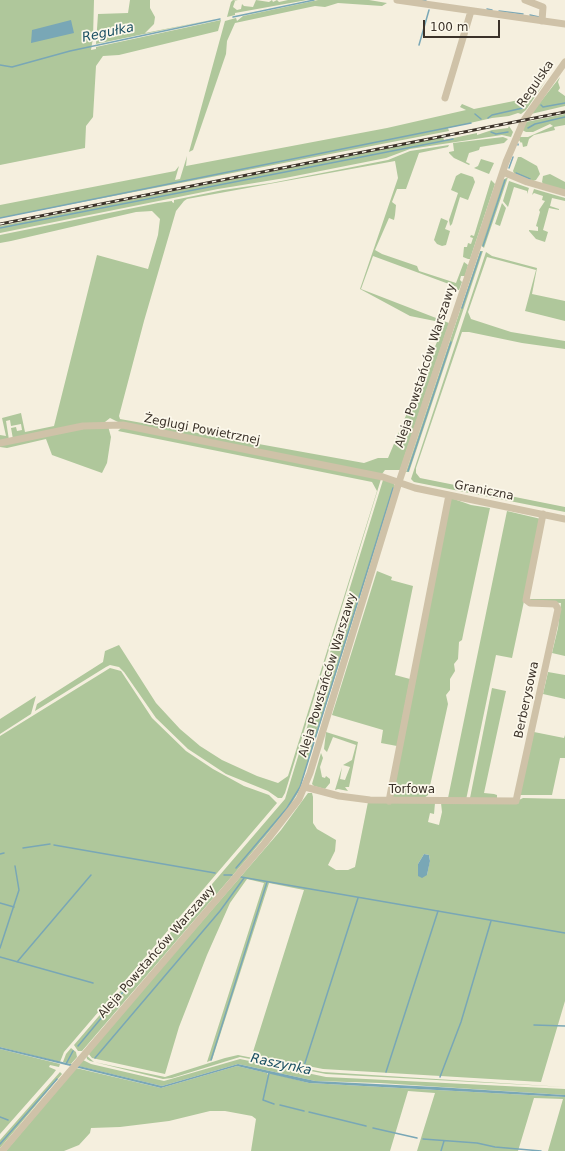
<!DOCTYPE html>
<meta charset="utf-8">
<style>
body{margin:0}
#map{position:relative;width:565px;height:1151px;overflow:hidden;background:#f5efde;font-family:"DejaVu Sans",sans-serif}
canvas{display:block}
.scale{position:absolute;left:423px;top:20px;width:77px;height:18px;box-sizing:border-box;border:2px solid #3b3229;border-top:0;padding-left:5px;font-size:12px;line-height:14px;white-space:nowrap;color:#3b3229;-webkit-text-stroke:3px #fcf8eb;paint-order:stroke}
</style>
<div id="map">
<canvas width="565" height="1151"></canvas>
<div class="scale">100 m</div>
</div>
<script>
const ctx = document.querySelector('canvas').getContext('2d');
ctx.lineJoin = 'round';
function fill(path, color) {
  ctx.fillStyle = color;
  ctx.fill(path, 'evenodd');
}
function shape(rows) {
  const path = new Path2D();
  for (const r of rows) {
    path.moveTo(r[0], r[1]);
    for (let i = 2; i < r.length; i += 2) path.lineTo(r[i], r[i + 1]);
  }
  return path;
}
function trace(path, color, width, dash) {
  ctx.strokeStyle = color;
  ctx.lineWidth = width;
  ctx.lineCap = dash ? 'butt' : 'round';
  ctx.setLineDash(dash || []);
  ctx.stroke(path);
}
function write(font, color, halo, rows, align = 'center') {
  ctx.font = font + ' "DejaVu Sans",sans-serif';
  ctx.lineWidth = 3.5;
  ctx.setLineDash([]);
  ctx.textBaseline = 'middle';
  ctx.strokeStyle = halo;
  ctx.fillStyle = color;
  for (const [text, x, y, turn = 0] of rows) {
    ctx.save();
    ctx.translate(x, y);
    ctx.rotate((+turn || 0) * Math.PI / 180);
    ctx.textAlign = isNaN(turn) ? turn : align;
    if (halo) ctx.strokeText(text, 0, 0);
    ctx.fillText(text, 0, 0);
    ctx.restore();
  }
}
const green = shape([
 [0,0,94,0,93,38,91,50,96,49,96,47,221,20,218,31,119,55,103,56,96,66,93,117,86,126,85,148,0,165],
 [130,0,150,0,150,8,155,17,154,24,145,33,216,19,96,44,98,14,128,13],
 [233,0,238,1,235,1,233,7,237,10,241,9,242,4,244,6,253,7,256,0,269,2,272,0,273,2,277,0,279,2,288,0,307,0,235,13,235,15,227,17,231,2],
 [318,0,369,0,387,3,382,6,338,3,325,7,315,6,235,23,227,41,226,54,193,150,189,152,225,21,236,18,237,21,243,16],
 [560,77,558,82,560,88,558,91,565,96,565,106,531,114],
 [547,79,526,110,521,114,518,113,509,116,492,118,448,128,449,131,0,218,0,205,175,171,179,166,175,180,180,179,187,156,186,166,387,128,466,110,460,107,462,104,474,109,534,97],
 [565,114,565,125,554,127,555,130,534,135,529,139,527,146,523,147,522,142,521,143,519,140,520,137,528,137,553,126,550,124,533,132,526,132,522,130,526,122],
 [509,126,513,132,511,137,502,135,410,149,386,158,285,178,218,189,0,233,0,226,443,137,444,140,477,133,477,135,492,130,508,128],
 [503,137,508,139,504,143,480,147,479,150,469,153,466,162,470,164,469,165,454,158,449,153,449,152,454,151,453,143],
 [449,145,448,147,419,153,406,189,397,189,392,202,396,205,395,215,394,220,389,218,375,250,382,254,417,266,419,271,456,283,464,262,468,265,465,276,461,276,460,280,462,282,459,290,456,290,457,287,373,256,361,289,449,323,400,470,385,470,382,474,118,422,110,418,105,422,13,439,11,428,16,427,17,431,22,430,21,424,11,426,10,420,6,421,9,440,0,440,0,435,6,436,2,418,21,413,25,432,54,426,97,255,148,269,158,235,160,219,152,211,136,212,11,241,0,243,0,235,158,203,172,201,172,202,174,203,174,200,223,190,271,183,388,160,410,151],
 [395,161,398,178,360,289,410,316,445,323,388,458,378,458,364,463,120,419,119,416,144,321,176,211,184,201,187,199],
 [518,157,521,157,537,166,540,174,536,180,533,181,515,175,513,171],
 [481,159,494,163,489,174,474,168,478,166],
 [461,173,473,177,475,182,468,200,460,197,452,224,450,226,449,220,458,193,451,190,456,176],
 [550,174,565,182,565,190,544,185,542,182,543,176],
 [508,177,484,248,481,245,503,180],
 [491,180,495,184,470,259,468,259,463,257,464,247,467,247,468,243,471,244,473,238,470,237,471,235,474,236],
 [509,181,529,188,527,194,527,191,514,187,508,207,503,201],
 [534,189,565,198,565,201,552,198,550,206,559,209,559,210,549,208,543,230,548,232,545,242,536,239,529,231,529,230,538,231,538,227,536,226,540,212,539,210,545,201,542,200,543,196,534,193,532,195],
 [502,203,506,208,500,226,495,224],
 [441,218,448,221,445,229,450,231,446,245,442,246,437,244,434,240],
 [480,251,483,251,409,472,406,472],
 [486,252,492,256,537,268,532,294,565,301,565,321,525,311,536,270,487,257,468,312,471,319,511,332,565,341,565,349,522,343,469,332,462,332,416,468,416,473,420,478,565,507,565,512,414,482,411,479],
 [108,426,111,437,107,463,102,473,52,455,46,439,7,448,0,447,0,445,58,432],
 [122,427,381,479,285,793,282,798,278,798,268,791,226,774,188,749,156,718,124,672,119,667,110,665,106,667,35,711,37,704,103,662,105,651,119,645,156,703,180,729,200,746,222,760,257,776,278,783,288,776,377,491,372,482,118,431],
 [383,480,392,481,395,486,299,791,290,806,245,861,82,1051,78,1051,74,1045,285,799],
 [451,498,471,505,490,508,464,630,462,640,459,642,458,659,454,664,455,671,450,679,450,690,446,695,448,704,428,795,423,799,394,799,391,793],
 [507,511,541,519,523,606,512,658,496,655,466,800,448,798],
 [377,571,392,577,391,580,413,586,395,675,410,679,397,746,381,743,383,730,332,715],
 [530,599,565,599,565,656,552,653,558,628,561,603,530,601],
 [110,668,121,671,152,718,186,751,213,769,244,786,269,795,277,803,64,1052,60,1062,0,1047,0,736],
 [548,672,565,675,565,699,543,694],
 [492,688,506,691,484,793,494,794,497,795,497,799,470,798],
 [36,696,31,714,0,734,0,719],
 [326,732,358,742,349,787,345,787,348,791,338,789,335,790,342,767,340,779,345,780,350,767,343,765,352,760,356,745,333,737,327,752,324,749],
 [534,732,564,738,565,735,565,758,560,758,552,795,520,795],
 [321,753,323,758,320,767,322,777,325,778,326,776,330,779,330,783,325,789,314,786,312,784],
 [308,793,312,793,313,797,313,823,317,829,336,840,335,851,328,865,336,870,348,870,355,867,368,802,435,803,434,814,430,813,428,822,439,825,442,812,441,803,518,804,519,800,523,798,565,799,565,1001,541,1082,323,1069,252,1055,304,890,269,883,212,1060,207,1062,264,883,247,879,230,903,207,955,179,1027,165,1074,92,1058,88,1053,281,830],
 [424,854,429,855,430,860,427,875,418,871,418,864],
 [71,1048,76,1052,77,1057,71,1064,63,1062,66,1054],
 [0,1049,60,1064,59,1067,50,1065,49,1067,56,1070,53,1074,0,1134],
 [86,1055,94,1062,165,1077,225,1058,238,1055,323,1072,565,1087,326,1074,240,1057,172,1078,163,1079,90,1061,87,1059],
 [240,1059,326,1077,565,1089,565,1095,380,1083,315,1081,238,1064,162,1086,78,1066,83,1060,91,1064,164,1081],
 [237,1066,267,1073,268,1075,270,1073,309,1083,565,1097,565,1151,548,1151,563,1099,534,1098,518,1151,417,1151,435,1093,408,1091,390,1151,251,1151,256,1119,252,1116,225,1111,210,1111,169,1121,120,1127,91,1128,90,1133,79,1145,64,1151,6,1151,76,1068,161,1088],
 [60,1072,62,1074,0,1148,0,1140]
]);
const water = shape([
 [71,20,74,33,31,43,32,30],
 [424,854,429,855,430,861,427,875,422,878,418,876,418,864],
 [0,1047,162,1086,238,1064,315,1081,437,1087,565,1095,565,1097,309,1083,237,1066,161,1088,0,1049]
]);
const stream = shape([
 [422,0,426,1],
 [487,9,492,10],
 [499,11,523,14],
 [530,15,539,17],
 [233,17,314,0],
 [419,45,429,10],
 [0,65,12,67,70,51,220,19],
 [541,105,543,107,565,103],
 [475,114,481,119],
 [488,118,492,115,523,108],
 [528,128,535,124,565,117],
 [491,132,496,134,508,132],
 [518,145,518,144],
 [509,168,513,157],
 [516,173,530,179],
 [0,218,471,123],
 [0,228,453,139],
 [483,246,505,180],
 [462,308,481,252],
 [408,471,451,342],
 [54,845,215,873],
 [23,848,50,844],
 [0,854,4,853],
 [236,868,287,808,300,787,393,488],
 [224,875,232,875],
 [241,877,565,933],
 [0,903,14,907],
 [0,948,19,890,15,866],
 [0,957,93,983],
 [17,962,91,875],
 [534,1025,565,1026],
 [78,1046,123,992],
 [95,1058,220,911,244,878],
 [211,1060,267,882],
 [66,1064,73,1051],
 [304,1066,358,898],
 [386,1072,438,911],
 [269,1073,263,1100,274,1104],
 [440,1077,461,1022,491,921],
 [280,1105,304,1111],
 [309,1112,366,1126],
 [0,1117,8,1120],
 [373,1128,417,1138],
 [423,1139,477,1143,495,1147,541,1151],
 [0,1144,57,1079],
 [441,1151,444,1141]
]);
const minor = shape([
 [397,0,565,24],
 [525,0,543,7,542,21],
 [445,98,471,11],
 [503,172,527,182,565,193],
 [0,443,83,426,123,425,383,477,415,488,565,519],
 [305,787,339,796,370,800,516,801,558,609,555,604,530,603,526,600,543,514],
 [389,801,449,495],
 [2,1151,264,844,299,799,310,773,399,482,506,162,524,120,565,62]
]);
const rail = shape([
 [0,224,565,112]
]);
const streetNames = [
 ["Regulska",536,84,-55],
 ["Aleja Powstańców Warszawy",426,366,-72],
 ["Żeglugi Powietrznej",202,430,11],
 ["Graniczna",484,491,11],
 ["Aleja Powstańców Warszawy",328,675,-73],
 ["Berberysowa",527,700,-78],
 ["Torfowa",412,790],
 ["Aleja Powstańców Warszawy",157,952,-49]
];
const waterNames = [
 ["Regułka",108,33,-12],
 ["Raszynka",281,1065,12]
];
fill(green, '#afc79b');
fill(water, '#79a7b6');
trace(stream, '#79a7b6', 1.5);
trace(minor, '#cfc2a8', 7);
trace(rail, '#3b3229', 3);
trace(rail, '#fcf8eb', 1.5, [4.5]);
write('12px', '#3b3229', '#fcf8eb', streetNames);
write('italic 13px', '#194f62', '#fcf8eb', waterNames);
</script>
